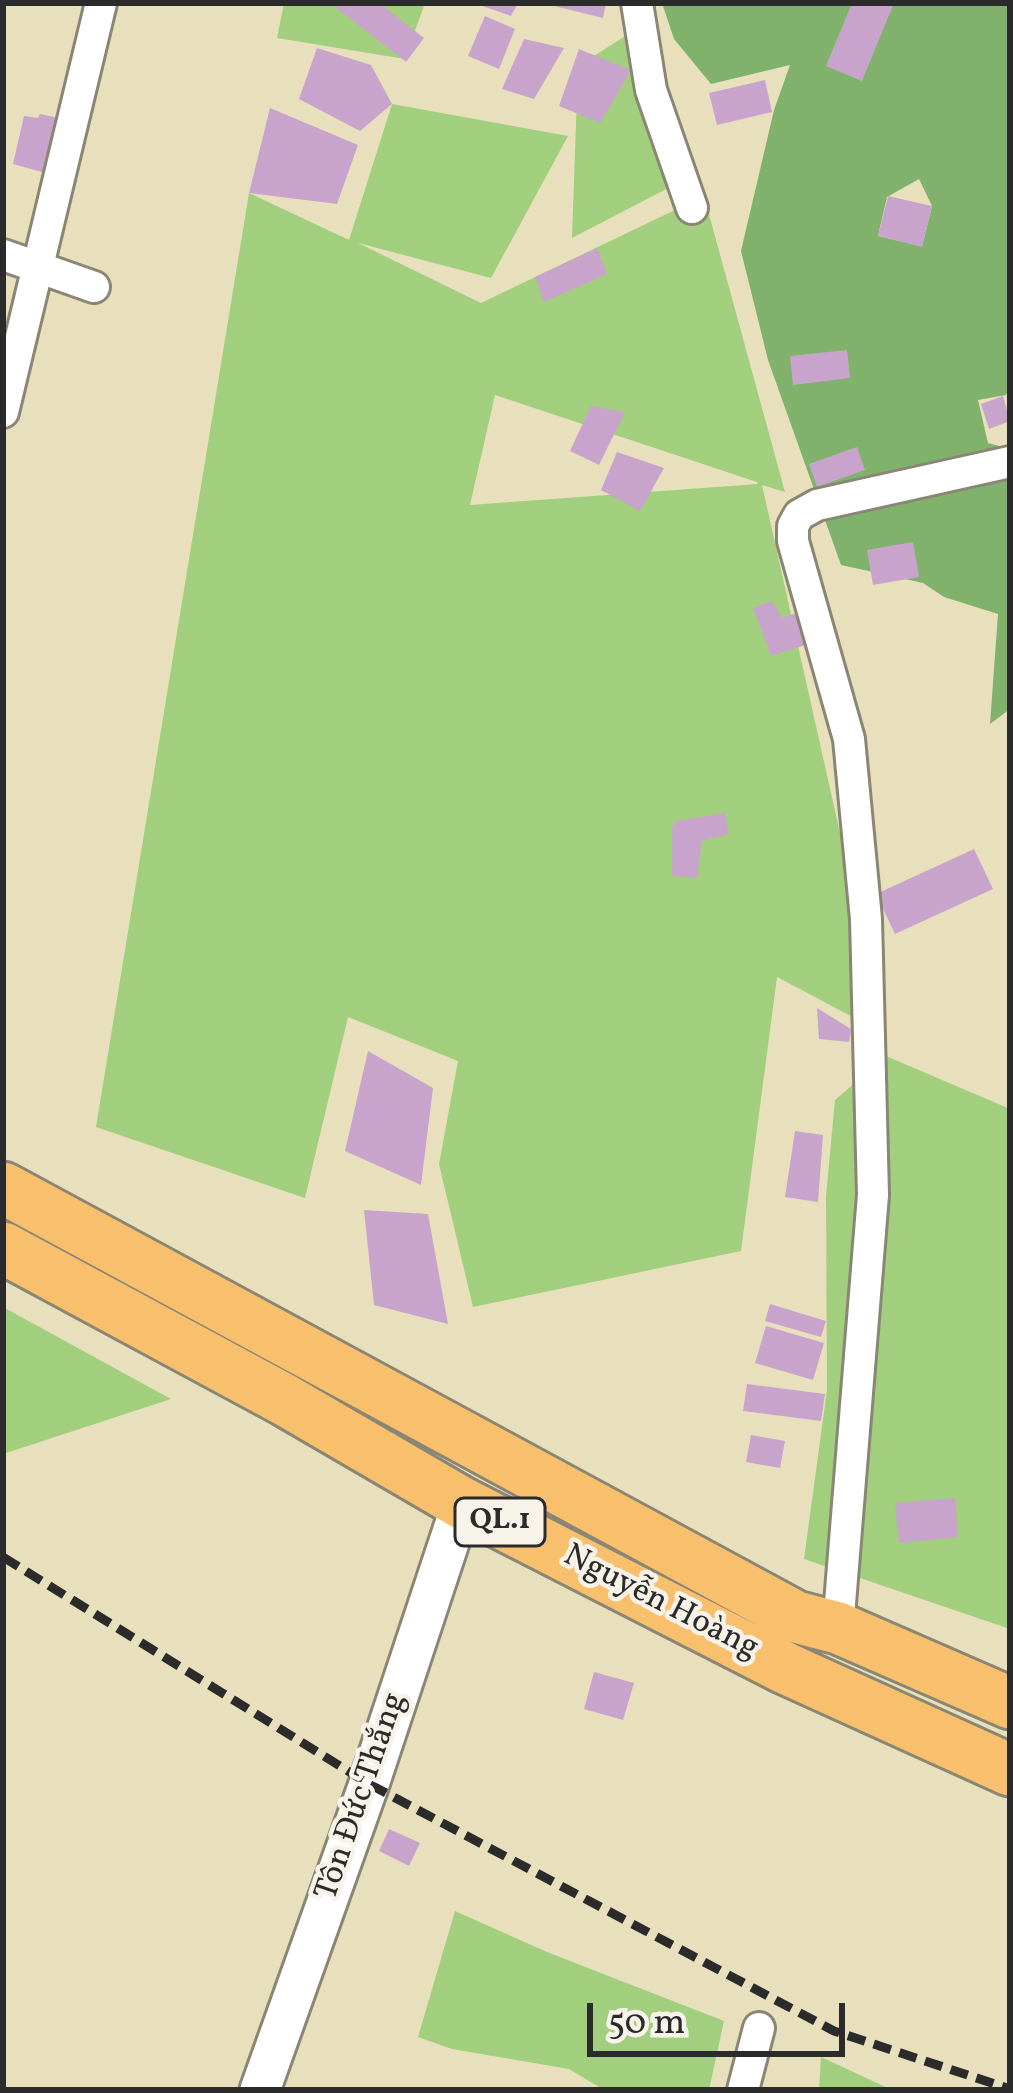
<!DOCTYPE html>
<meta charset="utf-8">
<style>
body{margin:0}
#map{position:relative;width:1013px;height:2093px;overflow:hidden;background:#e8e0bc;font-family:Vollkorn,serif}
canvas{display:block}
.frame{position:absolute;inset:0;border:6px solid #2b2b2b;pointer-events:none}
.scale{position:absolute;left:587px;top:2003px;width:258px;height:54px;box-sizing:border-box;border:6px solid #2b2b2b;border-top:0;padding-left:15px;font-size:36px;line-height:42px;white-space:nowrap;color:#2b2b2b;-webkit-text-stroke:9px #f7f3e8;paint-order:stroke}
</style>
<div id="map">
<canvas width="1013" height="2093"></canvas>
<div class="frame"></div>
<div class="scale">50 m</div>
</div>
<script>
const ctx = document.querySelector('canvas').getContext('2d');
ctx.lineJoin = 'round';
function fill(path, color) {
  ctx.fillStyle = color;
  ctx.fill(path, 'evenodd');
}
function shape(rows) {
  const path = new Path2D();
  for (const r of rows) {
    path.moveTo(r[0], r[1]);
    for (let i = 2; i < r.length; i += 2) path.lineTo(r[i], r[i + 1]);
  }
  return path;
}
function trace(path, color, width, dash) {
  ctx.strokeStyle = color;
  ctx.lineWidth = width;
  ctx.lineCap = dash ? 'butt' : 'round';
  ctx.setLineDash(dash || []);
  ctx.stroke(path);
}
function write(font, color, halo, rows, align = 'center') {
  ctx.font = font + ' Vollkorn,serif';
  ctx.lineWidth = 9;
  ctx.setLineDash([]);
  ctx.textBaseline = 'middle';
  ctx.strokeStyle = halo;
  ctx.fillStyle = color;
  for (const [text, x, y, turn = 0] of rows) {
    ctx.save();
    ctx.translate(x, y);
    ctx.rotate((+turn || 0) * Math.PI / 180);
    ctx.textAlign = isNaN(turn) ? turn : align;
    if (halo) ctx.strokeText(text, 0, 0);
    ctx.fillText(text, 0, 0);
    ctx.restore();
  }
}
const green = shape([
 [284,3,425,3,405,59,277,38],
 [627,35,697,173,572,238,578,66],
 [392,104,568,136,491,278,358,243,481,303,704,196,785,492,762,485,885,1034,777,977,741,1251,473,1307,439,1164,458,1061,348,1017,305,1198,96,1127,249,193,349,240],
 [495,395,757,482,758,484,470,505],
 [886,1056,1010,1109,1010,1629,804,1559,827,1390,826,1196,835,1100],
 [3,1307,171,1399,3,1454],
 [455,1911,547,1952,724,2021,709,2090,604,2090,569,2069,452,2049,418,2037],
 [821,2057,892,2090,819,2090]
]);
const forest = shape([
 [662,3,1010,3,1010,388,1006,395,978,400,988,443,1010,449,1010,709,990,724,998,614,944,597,923,583,841,565,768,360,741,251,774,110,790,65,711,84,674,39],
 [919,179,932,206,922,246,878,236,887,197]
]);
const building = shape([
 [330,3,379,3,424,38,406,62],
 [474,3,518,3,511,16],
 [542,3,606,3,603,18],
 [852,3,894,3,862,81,826,66],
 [485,16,515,29,499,69,468,56],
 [524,39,564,48,534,99,502,89],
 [317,48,371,65,392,104,360,131,299,99],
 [579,49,631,70,600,123,559,106],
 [765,80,772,112,717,125,709,93],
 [270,108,358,145,337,204,249,193],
 [40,114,64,119,49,174,13,164,24,116,38,118],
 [888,196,932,206,922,247,878,236],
 [597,248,607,274,544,302,535,277],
 [847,350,850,378,793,385,790,356],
 [1003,396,1010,421,989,429,981,404],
 [591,406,625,412,599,465,570,451],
 [857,447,865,470,817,487,809,464],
 [617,452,664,468,640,511,601,490],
 [913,542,919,577,873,585,867,550],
 [772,601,782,618,805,610,818,641,771,656,753,608],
 [725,813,728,834,702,841,697,878,672,876,672,827,676,821],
 [974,849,993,889,895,934,876,894],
 [817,1008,851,1029,849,1042,819,1039],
 [368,1051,433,1088,421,1185,345,1151],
 [795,1131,823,1135,818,1202,785,1197],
 [364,1210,428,1214,448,1324,374,1305],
 [770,1304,826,1321,821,1337,765,1321],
 [766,1326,824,1343,813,1380,755,1363],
 [747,1384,825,1394,821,1421,743,1411],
 [751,1435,785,1441,780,1468,746,1462],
 [955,1498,958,1537,899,1543,895,1503],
 [594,1672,634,1683,623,1720,584,1709],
 [389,1829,420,1843,409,1866,379,1851]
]);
const minor = shape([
 [637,3,651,90,692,208],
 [3,255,94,287],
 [3,412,101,3],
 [838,1628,873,1195,866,919,849,739,793,541,793,526,799,515,817,505,1010,462],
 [743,2090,759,2028]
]);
const tertiary = shape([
 [260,2090,369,1784,462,1503]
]);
const trunk = shape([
 [3,1188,796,1617,838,1628,1010,1703],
 [3,1248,285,1400,462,1503,785,1668,1010,1770]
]);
const rail = shape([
 [3,1557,369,1784,834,2031,1010,2089]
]);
const shields = [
 [500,1522,90]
];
const shieldNames = [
 ["QL.1",500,1522]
];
const streetNames = [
 ["Nguyễn Hoàng",660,1604,27],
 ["Tôn Đức Thắng",363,1797,-71]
];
fill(green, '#a1cf7d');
fill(forest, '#80b26c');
fill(building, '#c8a4cc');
trace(minor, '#8a8674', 36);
trace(tertiary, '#8a8674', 45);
trace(trunk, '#8a8674', 57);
trace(minor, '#fff', 30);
trace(tertiary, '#fff', 39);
trace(trunk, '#f8bf6c', 51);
trace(rail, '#2b2b2b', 9, [18, 9]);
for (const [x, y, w] of shields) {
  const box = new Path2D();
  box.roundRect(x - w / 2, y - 24, w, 48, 9);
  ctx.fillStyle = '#f7f3e8';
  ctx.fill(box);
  trace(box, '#2b2b2b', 3);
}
write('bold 30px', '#2b2b2b', null, shieldNames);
write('33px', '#2b2b2b', '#f7f3e8', streetNames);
</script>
